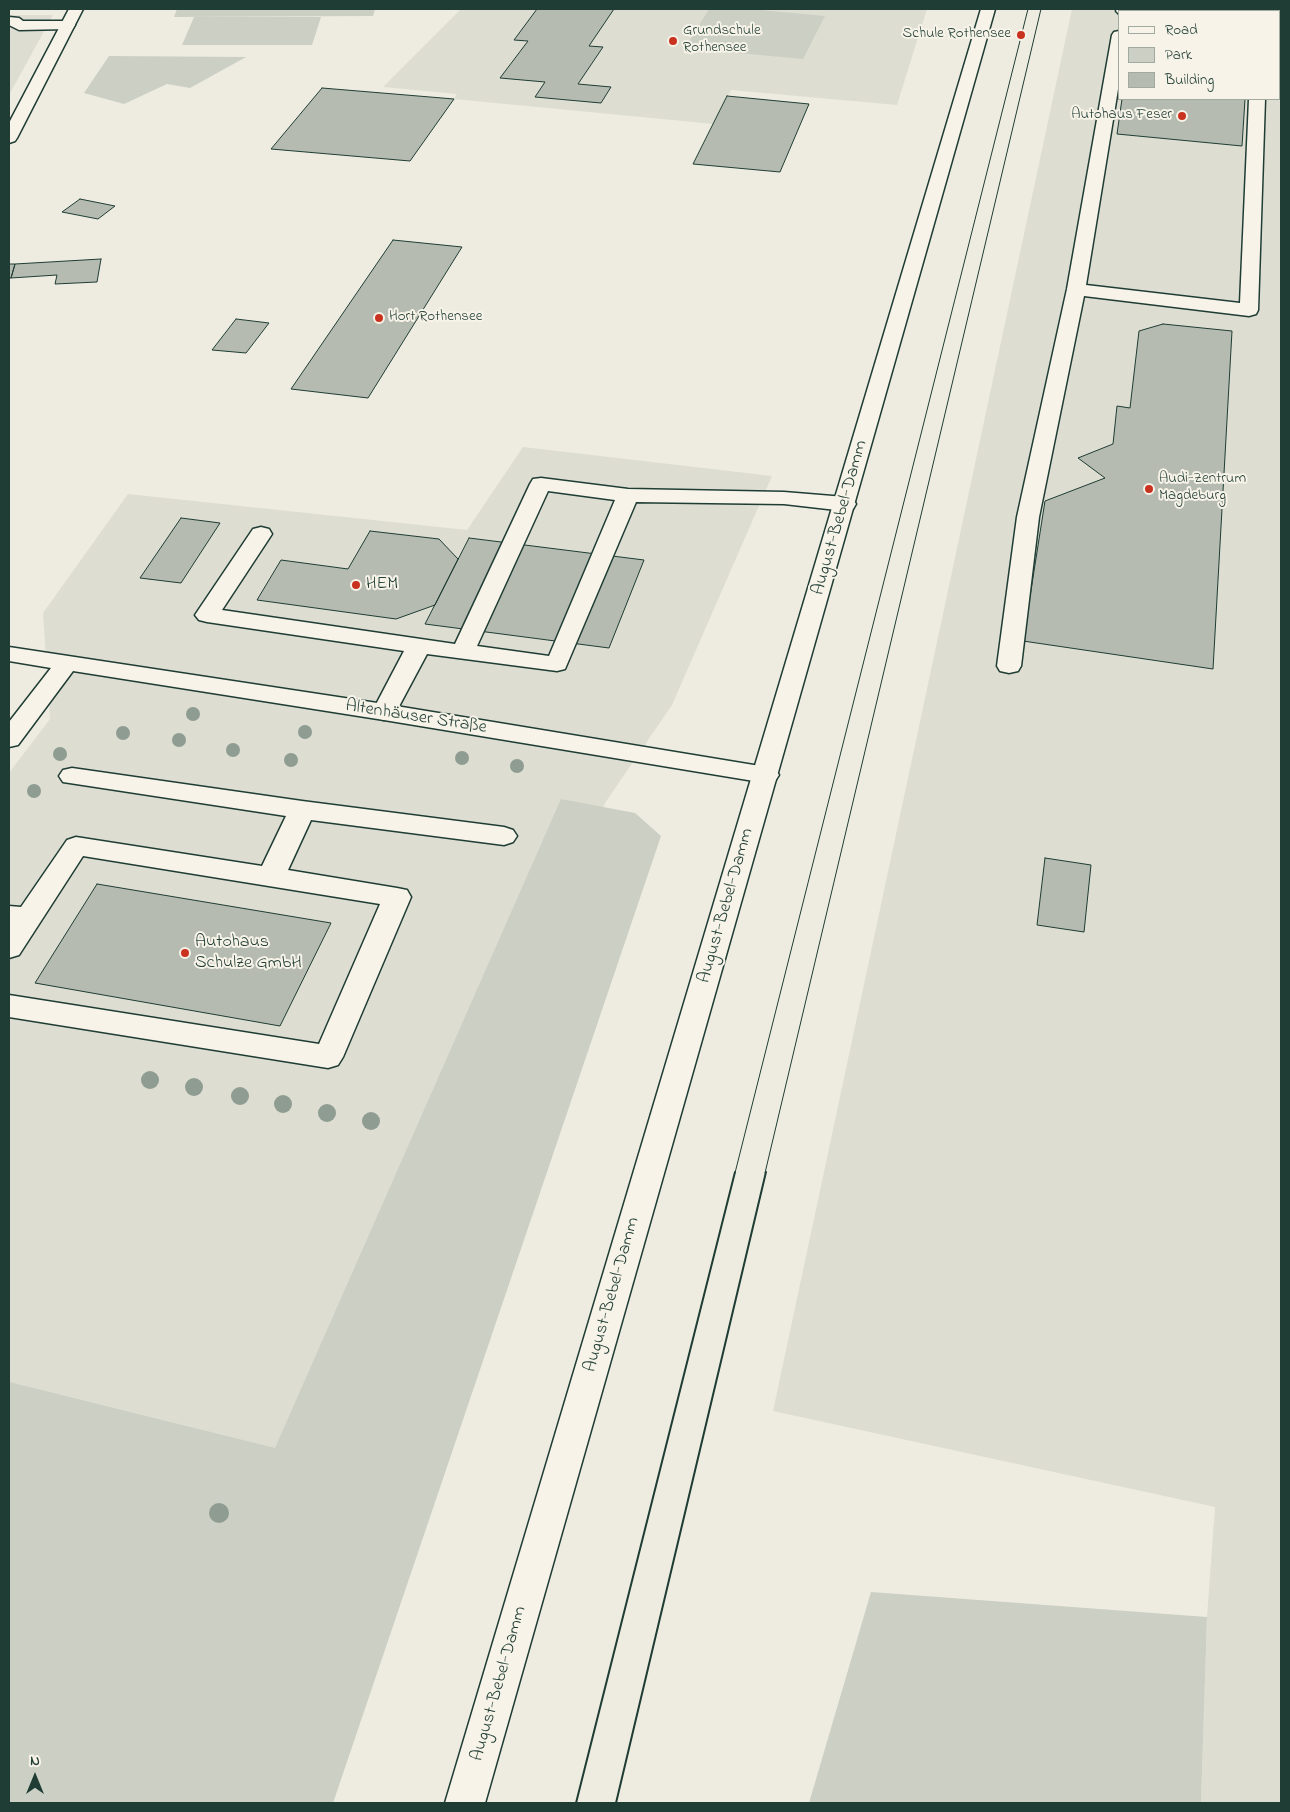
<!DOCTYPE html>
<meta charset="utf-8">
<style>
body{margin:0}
#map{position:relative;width:1290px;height:1812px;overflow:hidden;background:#eeece1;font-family:"Indie Flower",sans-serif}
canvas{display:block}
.frame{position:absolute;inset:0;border:10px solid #1f3d34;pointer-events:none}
.legend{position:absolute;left:1118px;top:10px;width:162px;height:90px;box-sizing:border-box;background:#f7f3e8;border:1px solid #a1aaa0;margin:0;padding:6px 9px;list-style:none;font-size:15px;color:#1f3d34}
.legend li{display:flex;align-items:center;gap:10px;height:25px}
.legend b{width:25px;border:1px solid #a1aaa0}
.north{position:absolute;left:10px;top:1752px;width:50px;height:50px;-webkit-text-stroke:4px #f7f3e8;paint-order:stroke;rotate:0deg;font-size:14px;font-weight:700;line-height:20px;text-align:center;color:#1f3d34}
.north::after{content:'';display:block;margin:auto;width:18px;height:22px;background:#1f3d34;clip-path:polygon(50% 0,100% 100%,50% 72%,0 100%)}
</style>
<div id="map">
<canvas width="1290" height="1812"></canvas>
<div class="frame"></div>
<ul class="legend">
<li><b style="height:6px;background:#f7f3e8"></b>Road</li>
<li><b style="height:14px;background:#cccfc4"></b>Park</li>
<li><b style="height:14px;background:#b5bbb0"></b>Building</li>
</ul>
<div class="north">N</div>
</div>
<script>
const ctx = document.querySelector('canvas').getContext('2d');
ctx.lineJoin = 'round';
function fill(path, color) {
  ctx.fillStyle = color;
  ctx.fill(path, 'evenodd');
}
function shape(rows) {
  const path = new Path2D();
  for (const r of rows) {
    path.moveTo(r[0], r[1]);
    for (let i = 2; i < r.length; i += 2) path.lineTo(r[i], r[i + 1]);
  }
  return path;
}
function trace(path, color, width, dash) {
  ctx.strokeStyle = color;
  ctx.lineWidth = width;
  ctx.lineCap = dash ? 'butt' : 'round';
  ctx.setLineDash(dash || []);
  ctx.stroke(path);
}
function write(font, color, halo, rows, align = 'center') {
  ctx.font = font + ' "Indie Flower",sans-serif';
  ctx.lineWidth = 4;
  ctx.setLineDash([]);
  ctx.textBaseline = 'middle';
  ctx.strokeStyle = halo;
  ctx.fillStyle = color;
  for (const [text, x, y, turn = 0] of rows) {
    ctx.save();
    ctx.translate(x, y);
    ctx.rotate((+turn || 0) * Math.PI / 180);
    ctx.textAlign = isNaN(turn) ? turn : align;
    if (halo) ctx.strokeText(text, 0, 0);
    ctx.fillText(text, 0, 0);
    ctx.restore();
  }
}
const built = shape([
 [461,9,927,9,897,105,731,90,714,124,454,99,457,94,383,87],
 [1072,9,1281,9,1281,1803,1201,1803,1207,1617,1215,1507,773,1411],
 [1119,11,1279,11,1279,99,1119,99],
 [9,15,53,15,9,95],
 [523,447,772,476,672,705,605,803,250,1803,9,1803,9,773,50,719,43,613,128,494,467,530]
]);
const green = shape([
 [177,9,375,9,373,16,174,17],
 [709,9,749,9,825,16,803,59,685,48],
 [194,17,321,17,312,45,182,45],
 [109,56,246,57,190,88,167,84,124,104,84,93],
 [561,799,635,813,661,836,333,1803,9,1803,9,1382,275,1448],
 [871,1592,1207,1617,1201,1803,809,1803]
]);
const building = shape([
 [537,9,614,9,589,46,603,47,578,84,611,87,601,103,535,97,545,82,500,78,528,41,514,40,537,9],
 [322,88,454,99,410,161,271,149,322,88],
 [727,96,809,104,780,172,693,164,727,96],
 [1122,99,1245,99,1242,146,1117,134,1122,99],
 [80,199,115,206,98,219,62,212,80,199],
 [393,240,462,247,368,398,291,389,393,240],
 [101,259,97,282,55,284,57,275,11,278,15,264,101,259],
 [9,264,15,264,11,278,9,278,9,264],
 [236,319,269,323,246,353,212,350,236,319],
 [1163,324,1232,331,1213,669,1023,641,1045,501,1105,478,1078,458,1113,444,1117,406,1130,408,1139,331,1163,324],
 [181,518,220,523,181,583,140,578,181,518],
 [370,531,439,539,458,559,435,605,396,619,257,600,281,560,348,569,370,531],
 [469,538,644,560,609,648,425,624,469,538],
 [1045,858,1091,865,1084,932,1037,925,1045,858],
 [97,884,331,923,280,1026,35,983,97,884]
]);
const service = shape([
 [1117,9,1135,9,1134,11,1119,11,1119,14,1116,11,1117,9],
 [1253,9,1267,9,1267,11,1253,11,1253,9],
 [9,17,19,18,23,21,68,21,73,22,75,25,73,28,68,29,19,30,9,25,9,17],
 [1119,31,1119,83,1086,285,1240,303,1249,99,1265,99,1258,310,1256,314,1249,316,1084,296,1039,517,1021,666,1018,671,1009,673,1000,671,997,666,1017,517,1067,289,1112,35,1114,32,1119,31],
 [541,478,628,489,784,492,845,497,853,499,856,504,853,509,845,511,784,504,636,502,565,669,557,671,427,654,396,712,393,717,384,720,375,717,372,712,404,651,207,622,199,620,195,615,253,529,261,527,269,529,272,534,222,610,455,644,530,484,533,479,541,478],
 [548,491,615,500,549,656,477,646,548,491],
 [72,768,302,801,504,827,513,830,517,836,513,842,504,845,311,820,288,870,397,888,407,890,411,897,343,1057,338,1065,328,1068,9,1017,9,995,319,1044,380,904,83,856,19,955,9,958,9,906,21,907,67,840,76,837,262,866,286,816,63,782,59,776,63,770,72,768]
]);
const minor = shape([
 [69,9,83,9,17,138,15,141,9,143,9,123,69,9],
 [9,647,384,704,766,767,775,769,779,775,775,781,766,783,384,720,73,671,18,745,9,747,9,722,51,668,9,661,9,647]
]);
const secondary = shape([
 [981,9,995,9,485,1803,445,1803,981,9]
]);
const tramFar1 = shape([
 [735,1173,1028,9],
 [765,1173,1041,9]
]);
const tram = shape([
 [576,1803,735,1172],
 [616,1803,766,1172]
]);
const trees = [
 [193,714,7],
 [305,732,7],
 [123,733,7],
 [179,740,7],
 [233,750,7],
 [60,754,7],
 [462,758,7],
 [291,760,7],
 [517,766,7],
 [34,791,7],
 [150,1080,9],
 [194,1087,9],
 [240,1096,9],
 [283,1104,9],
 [327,1113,9],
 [371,1121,9],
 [219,1513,10]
];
const markers = [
 [1021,35,5,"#c8321e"],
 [673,41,5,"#c8321e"],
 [1182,116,5,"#c8321e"],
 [379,318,5,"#c8321e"],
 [1149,489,5,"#c8321e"],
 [356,585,5,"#c8321e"],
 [185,953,5,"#c8321e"]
];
const farPoinames = [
 ["Grundschule",683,32],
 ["Rothensee",683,49],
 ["Schule Rothensee",1011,35,"right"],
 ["Autohaus Feser",1172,116,"right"],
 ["Hort Rothensee",389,318],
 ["Audi-Zentrum",1159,480],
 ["Magdeburg",1159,497]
];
const streetNames = [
 ["August-Bebel-Damm",841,518,-74],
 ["Altenhäuser Straße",416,718,9],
 ["August-Bebel-Damm",727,906,-74],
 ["August-Bebel-Damm",613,1295,-74],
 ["August-Bebel-Damm",500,1684,-74]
];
const poiNames = [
 ["HEM",366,585],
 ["Autohaus",195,943],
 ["Schulze GmbH",195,964]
];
fill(built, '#ddddd2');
fill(green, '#cccfc4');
fill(building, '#b5bbb0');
trace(building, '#1f3d34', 1);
trace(service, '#1f3d34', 3);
trace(minor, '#1f3d34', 3);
trace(secondary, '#1f3d34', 3);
fill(service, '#f7f3e8');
fill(minor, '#f7f3e8');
fill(secondary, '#f7f3e8');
trace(tramFar1, '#1f3d34', 1);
trace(tram, '#1f3d34', 2);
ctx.fillStyle = '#8f9c92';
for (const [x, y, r] of trees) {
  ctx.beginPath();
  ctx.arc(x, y, r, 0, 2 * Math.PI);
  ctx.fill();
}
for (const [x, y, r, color] of markers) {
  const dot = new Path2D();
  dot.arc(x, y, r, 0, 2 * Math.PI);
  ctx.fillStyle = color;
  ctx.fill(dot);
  trace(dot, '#f7f3e8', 2);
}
write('15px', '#1f3d34', '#f7f3e8', farPoinames, 'left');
write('18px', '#1f3d34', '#f7f3e8', streetNames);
write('18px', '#1f3d34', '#f7f3e8', poiNames, 'left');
</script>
